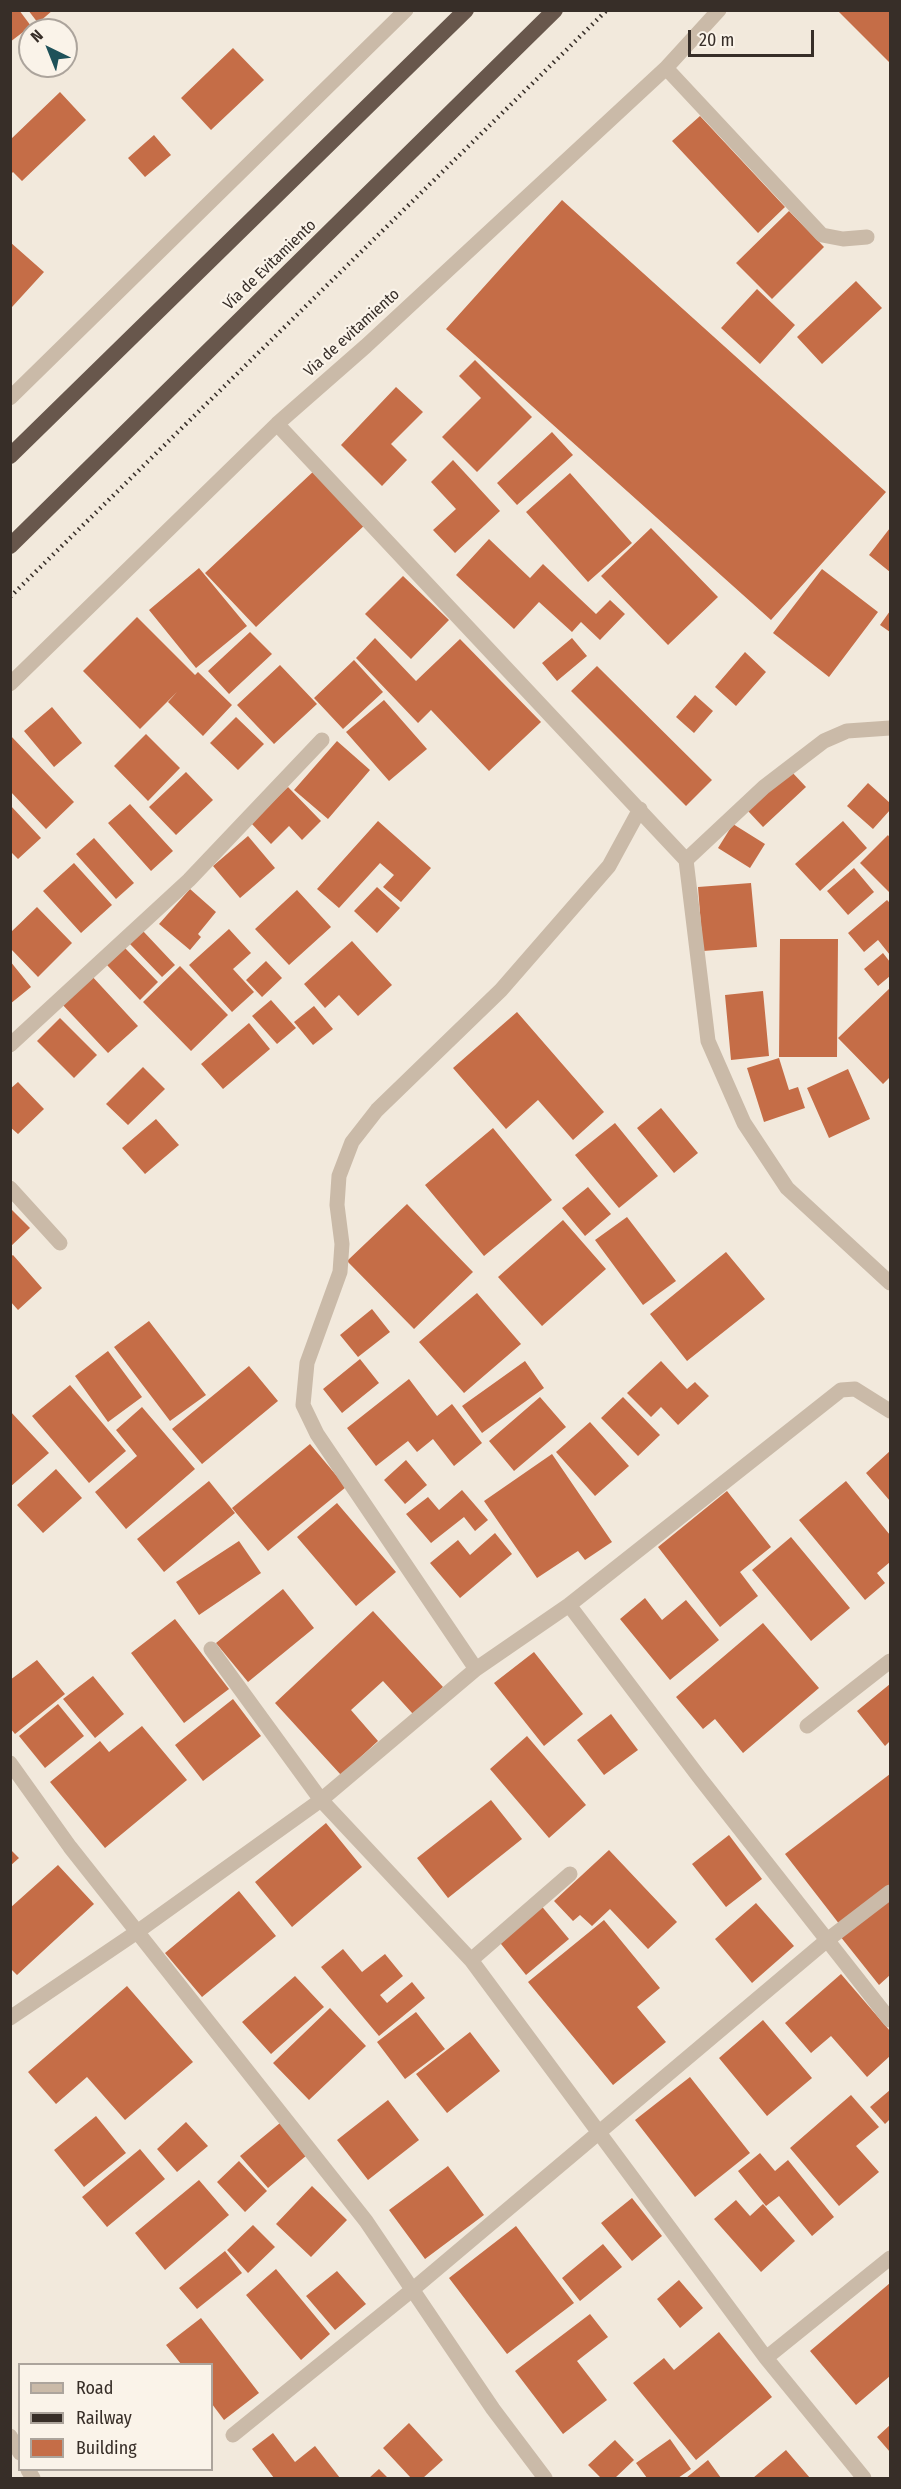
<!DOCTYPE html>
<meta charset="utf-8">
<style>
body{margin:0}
#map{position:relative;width:901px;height:2489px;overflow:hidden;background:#f2e9dc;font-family:"Fira Sans Condensed",sans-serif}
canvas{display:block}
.frame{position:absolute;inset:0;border:12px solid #372e28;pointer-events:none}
.legend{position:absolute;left:18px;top:2363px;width:195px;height:108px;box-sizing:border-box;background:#faf3e9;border:2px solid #aca49c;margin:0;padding:8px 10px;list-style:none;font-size:18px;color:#372e28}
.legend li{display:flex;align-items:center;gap:12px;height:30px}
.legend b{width:30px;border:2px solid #aca49c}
.north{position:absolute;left:18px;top:18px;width:60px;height:60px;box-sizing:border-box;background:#faf3e9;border:2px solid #aca49c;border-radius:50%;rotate:317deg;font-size:16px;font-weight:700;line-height:24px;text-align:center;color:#372e28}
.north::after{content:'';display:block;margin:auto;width:21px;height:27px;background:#1e5159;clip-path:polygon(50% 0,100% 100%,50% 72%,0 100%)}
.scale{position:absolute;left:688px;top:30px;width:126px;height:27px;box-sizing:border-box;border:3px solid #372e28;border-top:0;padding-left:8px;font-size:18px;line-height:21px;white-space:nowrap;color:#372e28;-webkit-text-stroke:4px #faf3e9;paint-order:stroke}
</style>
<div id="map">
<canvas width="901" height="2489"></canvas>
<div class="frame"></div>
<ul class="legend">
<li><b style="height:8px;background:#cabaa8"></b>Road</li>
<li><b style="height:8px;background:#372e28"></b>Railway</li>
<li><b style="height:16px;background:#c56d47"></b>Building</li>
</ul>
<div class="north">N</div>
<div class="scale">20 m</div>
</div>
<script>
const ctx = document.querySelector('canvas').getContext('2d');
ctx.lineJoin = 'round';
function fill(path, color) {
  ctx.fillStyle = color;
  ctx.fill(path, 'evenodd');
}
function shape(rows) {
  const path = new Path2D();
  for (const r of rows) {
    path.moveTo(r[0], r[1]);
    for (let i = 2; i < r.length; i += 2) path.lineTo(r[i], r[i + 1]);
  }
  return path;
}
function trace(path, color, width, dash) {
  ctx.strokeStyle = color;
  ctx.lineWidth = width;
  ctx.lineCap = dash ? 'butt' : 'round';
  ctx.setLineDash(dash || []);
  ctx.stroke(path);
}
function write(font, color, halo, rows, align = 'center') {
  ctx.font = font + ' "Fira Sans Condensed",sans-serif';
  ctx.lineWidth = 4.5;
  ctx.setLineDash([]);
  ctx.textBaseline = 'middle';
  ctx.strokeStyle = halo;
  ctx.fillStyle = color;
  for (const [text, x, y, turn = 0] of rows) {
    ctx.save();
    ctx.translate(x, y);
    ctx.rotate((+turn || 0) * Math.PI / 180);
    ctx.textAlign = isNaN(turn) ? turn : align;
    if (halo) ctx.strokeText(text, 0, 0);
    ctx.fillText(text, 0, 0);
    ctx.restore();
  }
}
const building = shape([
 [10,10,19,10,31,26,10,42],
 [28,10,53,10,38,23],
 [837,10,890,10,890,63],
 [233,48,264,80,211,130,181,98],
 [60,92,86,120,22,181,13,172,10,175,10,140],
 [700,116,785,207,758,233,672,141],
 [154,135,171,155,145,177,128,158],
 [562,200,886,492,771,620,446,329],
 [789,211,824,247,772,299,736,263],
 [10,242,44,272,12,307,10,306],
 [856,281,882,308,822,364,797,337],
 [757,289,795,325,760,364,721,328],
 [475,360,532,417,477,472,442,437,481,398,459,376],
 [396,387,423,412,391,444,407,460,382,486,341,445],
 [552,432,573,455,517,505,497,483],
 [453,460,500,511,455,553,433,530,456,509,431,482],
 [316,469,367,523,256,627,205,573],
 [570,473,632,543,588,582,526,512],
 [651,528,718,597,668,645,601,576],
 [890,528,890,572,869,555],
 [489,539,530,578,543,564,596,614,610,600,625,614,600,640,581,622,572,632,539,602,514,629,456,575],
 [199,568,247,626,196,668,149,610],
 [822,569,878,612,829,677,773,633],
 [403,576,449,620,411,659,365,614],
 [890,611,890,632,880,625],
 [137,617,195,675,198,672,232,705,203,736,168,702,177,692,140,729,83,671],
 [250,632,272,654,229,694,208,671],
 [375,638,416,681,460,639,541,722,489,771,431,710,418,723,356,658],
 [572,638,587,656,557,681,542,663],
 [745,652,766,672,736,706,715,687],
 [354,660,383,692,343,729,314,698],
 [280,665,317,704,274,744,237,705],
 [597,666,712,780,686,806,571,691],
 [695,695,713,711,694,733,676,717],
 [384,700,427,749,389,781,346,732],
 [52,707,82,743,54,767,24,731],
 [236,717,264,744,238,770,210,743],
 [146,734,180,768,148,801,114,766],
 [10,735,74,802,46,829,10,791],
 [337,741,370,770,328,819,294,790],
 [790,770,806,787,763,827,748,811],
 [186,772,213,800,176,835,149,807],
 [868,783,890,803,890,810,873,829,847,806],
 [288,787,321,821,302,840,289,826,271,844,251,823],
 [130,804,173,851,151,871,108,823],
 [10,805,41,838,18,859,10,851],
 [378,821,431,868,401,902,383,887,394,875,380,863,339,908,317,889],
 [843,821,867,848,820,891,795,864],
 [733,824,765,844,750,868,718,848],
 [888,835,890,838,889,892,860,863],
 [248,836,275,868,240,898,213,866],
 [94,838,134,883,116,899,76,854],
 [74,863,112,905,81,933,43,891],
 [854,868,874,892,848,915,827,891],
 [751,883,757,947,703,951,698,887],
 [377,887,400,908,377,933,354,911],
 [190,889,216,912,198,934,201,937,190,950,159,924],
 [297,890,331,927,289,965,255,929],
 [887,900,890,903,890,955,878,940,864,952,848,933],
 [37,907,72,943,38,977,10,948,10,933],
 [229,929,251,953,233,969,254,992,232,1012,189,965],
 [143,931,175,965,162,977,129,943],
 [780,939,838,939,837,1057,779,1057],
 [352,941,392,985,358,1016,339,995,325,1008,304,984],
 [125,948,158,982,140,1000,107,965],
 [883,953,890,962,890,976,878,986,864,969],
 [10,961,31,987,10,1004],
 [266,961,282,978,262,997,246,980],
 [180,966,228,1015,191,1051,143,1002],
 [90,974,138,1026,108,1053,60,1002],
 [890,988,890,1077,883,1084,838,1038],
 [763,991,769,1056,731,1060,725,995],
 [271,1000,296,1028,277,1044,252,1016],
 [314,1006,333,1029,313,1045,294,1022],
 [517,1012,604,1112,573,1140,538,1100,506,1129,453,1068],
 [60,1018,97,1055,74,1078,37,1041],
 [249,1023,270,1049,223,1089,201,1064],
 [779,1058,789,1090,798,1087,805,1108,764,1122,747,1068],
 [143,1067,165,1089,128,1125,106,1104],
 [848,1069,870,1119,829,1138,807,1088],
 [18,1082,44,1109,18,1134,10,1127,10,1089],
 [661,1108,698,1153,674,1173,637,1128],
 [156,1119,179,1145,145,1174,122,1148],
 [615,1123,658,1176,619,1208,575,1155],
 [493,1128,552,1200,484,1256,425,1185],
 [588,1187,611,1214,585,1236,562,1208],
 [407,1204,473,1272,414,1329,347,1261],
 [10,1208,30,1228,10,1247],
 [627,1217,676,1281,643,1305,595,1240],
 [563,1220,606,1269,542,1326,498,1277],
 [726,1252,765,1299,687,1361,650,1314],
 [13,1255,42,1288,18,1310,10,1301,10,1257],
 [477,1293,521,1344,464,1393,419,1342],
 [372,1309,390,1332,358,1357,340,1335],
 [149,1321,206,1395,170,1421,114,1347],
 [108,1351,142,1397,108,1422,75,1376],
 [360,1359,379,1383,342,1413,323,1389],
 [525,1361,544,1388,482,1433,462,1406],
 [661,1361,687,1389,695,1382,709,1396,678,1425,661,1407,651,1417,627,1393],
 [249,1366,278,1401,202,1464,172,1429],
 [409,1379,437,1416,452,1404,482,1443,454,1466,433,1439,417,1452,408,1441,376,1466,347,1428],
 [70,1385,126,1451,89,1483,32,1416],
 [540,1397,566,1427,514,1471,489,1441],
 [623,1397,660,1435,638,1456,601,1418],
 [142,1407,195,1469,126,1529,95,1492,137,1456,116,1430],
 [10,1411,49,1453,10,1487],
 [590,1422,629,1466,595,1496,556,1452],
 [310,1444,346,1487,268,1551,232,1508],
 [890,1451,890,1501,866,1473],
 [552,1454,612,1542,585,1560,578,1551,537,1578,484,1501],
 [406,1460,427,1485,405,1504,384,1480],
 [56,1469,82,1498,43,1533,17,1505],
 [209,1481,235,1513,164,1572,137,1539],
 [846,1481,890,1535,890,1562,877,1573,885,1583,865,1600,799,1520],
 [462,1490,488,1520,475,1531,464,1517,431,1543,406,1514,428,1497,439,1510],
 [727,1491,771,1547,740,1572,758,1596,720,1627,658,1547],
 [337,1503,396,1572,356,1606,297,1537],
 [495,1533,512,1554,460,1598,430,1563,458,1540,470,1555],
 [791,1537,850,1608,811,1641,752,1570],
 [239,1541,261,1573,199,1615,176,1582],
 [283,1589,314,1628,248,1682,216,1643],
 [645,1598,662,1620,686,1600,719,1640,670,1680,620,1619],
 [373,1611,443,1687,413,1714,383,1681,351,1710,378,1741,341,1775,275,1703],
 [175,1619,229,1689,184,1723,131,1653],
 [763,1623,819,1688,743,1753,715,1719,703,1729,676,1697],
 [534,1652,583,1714,544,1746,494,1683],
 [37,1660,65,1694,15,1734,10,1728,10,1680],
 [93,1676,124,1714,95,1738,63,1699],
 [890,1684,890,1741,885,1746,857,1711],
 [233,1699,261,1736,203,1781,175,1745],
 [58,1704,84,1736,45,1768,19,1736],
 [611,1714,638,1750,604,1775,577,1740],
 [142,1726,187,1780,105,1848,50,1782,100,1741,109,1752],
 [527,1736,586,1805,549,1838,490,1769],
 [890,1774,890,1887,840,1925,785,1854],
 [491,1800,522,1839,448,1898,417,1858],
 [326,1823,362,1867,292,1927,255,1882],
 [729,1835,762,1879,726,1907,692,1864],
 [10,1849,19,1858,10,1866],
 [609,1850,677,1922,648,1949,610,1909,592,1926,580,1915,573,1921,554,1901],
 [58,1865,94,1904,17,1975,10,1968,10,1908],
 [239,1891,276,1936,202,1997,165,1953],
 [890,1895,890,1975,879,1985,840,1936],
 [539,1903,569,1939,526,1975,497,1939],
 [756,1903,794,1946,752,1983,715,1939],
 [604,1920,660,1988,637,2007,666,2042,613,2085,528,1982],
 [343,1949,362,1972,385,1954,403,1976,380,1995,387,2003,412,1982,425,1998,379,2036,321,1967],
 [841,1974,890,2031,890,2056,867,2077,831,2036,811,2053,785,2023],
 [295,1976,324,2007,271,2054,242,2022],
 [127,1986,193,2062,125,2120,87,2077,56,2104,28,2072],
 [330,2008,366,2046,309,2100,273,2063],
 [416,2012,445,2049,405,2079,377,2042],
 [763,2020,812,2078,767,2116,719,2058],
 [470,2032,500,2071,447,2113,416,2074],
 [690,2077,750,2153,695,2197,635,2120],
 [890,2090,890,2119,885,2124,870,2107],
 [851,2095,879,2127,856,2146,879,2172,839,2206,790,2148],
 [388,2100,419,2140,368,2180,337,2140],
 [96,2116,126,2153,84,2187,54,2150],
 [186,2122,208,2146,177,2172,157,2149],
 [280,2123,307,2155,268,2188,240,2156],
 [140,2149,165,2179,107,2227,82,2197],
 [760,2153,775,2171,788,2160,834,2217,812,2236,779,2196,766,2206,738,2171],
 [239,2161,267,2191,245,2212,217,2182],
 [448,2166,484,2215,425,2259,389,2210],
 [199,2180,229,2215,165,2270,135,2233],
 [312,2186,347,2220,311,2257,276,2224],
 [632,2198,662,2236,632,2261,601,2223],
 [736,2200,750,2216,763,2204,795,2241,761,2272,714,2219],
 [253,2225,275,2247,248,2273,227,2250],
 [516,2226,574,2303,507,2354,449,2278],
 [603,2244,622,2267,580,2301,562,2278],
 [225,2251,242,2273,197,2309,179,2288],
 [276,2269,330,2334,301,2360,246,2295],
 [337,2271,366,2304,335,2330,306,2296],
 [679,2280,703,2308,680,2328,657,2299],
 [890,2283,890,2376,856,2405,810,2351],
 [590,2314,608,2337,577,2361,607,2400,563,2434,515,2371],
 [201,2318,259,2393,224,2420,212,2404,212,2364,181,2364,166,2345],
 [719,2332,772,2397,696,2460,633,2383,664,2358,674,2370],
 [409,2423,443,2460,423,2478,411,2478,383,2448],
 [890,2425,890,2452,877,2437],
 [273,2433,295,2462,315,2446,340,2478,274,2478,252,2449],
 [670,2439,691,2469,678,2478,647,2478,636,2463],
 [615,2440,634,2460,615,2478,601,2478,588,2465],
 [786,2450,810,2478,753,2478],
 [708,2460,721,2478,686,2478],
 [379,2469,388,2478,369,2478]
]);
const minor = shape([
 [666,68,822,235,843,239,867,237],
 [10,398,406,10],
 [277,424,686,860,764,787,824,741,847,731,890,728],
 [10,684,277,424,366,346,666,68,719,10],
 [686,860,708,1041,744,1123,787,1188,890,1283],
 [10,1045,189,880,322,740],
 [10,1188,60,1243],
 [569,1605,699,1777,890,2020],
 [211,1649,321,1800,471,1960,766,2358,864,2478],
 [476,1669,317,1434,303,1405,307,1363,340,1272,342,1244,337,1205,339,1176,352,1142,377,1110,501,990,609,866,640,809],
 [807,1726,890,1661],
 [10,1763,70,1847,366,2221,493,2409,545,2478],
 [471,1960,570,1874],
 [10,2018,137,1932,321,1800,476,1669,569,1605,841,1390,855,1389,890,1411],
 [766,2358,890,2258],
 [233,2435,412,2290,826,1941,890,1892],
 [10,2436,20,2453],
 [28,2470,33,2478]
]);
const trunk = shape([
 [10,456,466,10],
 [10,546,555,10]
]);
const rail = shape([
 [10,597,607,10]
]);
const streetNames = [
 ["Vía de Evitamiento",270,265,-44],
 ["Via de evitamiento",352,333,-42]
];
fill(building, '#c56d47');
trace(minor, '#cabaa8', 15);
trace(trunk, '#68574c', 16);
trace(rail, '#372e28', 4.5, [1.5, 4.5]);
write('16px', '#372e28', '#faf3e9', streetNames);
</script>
